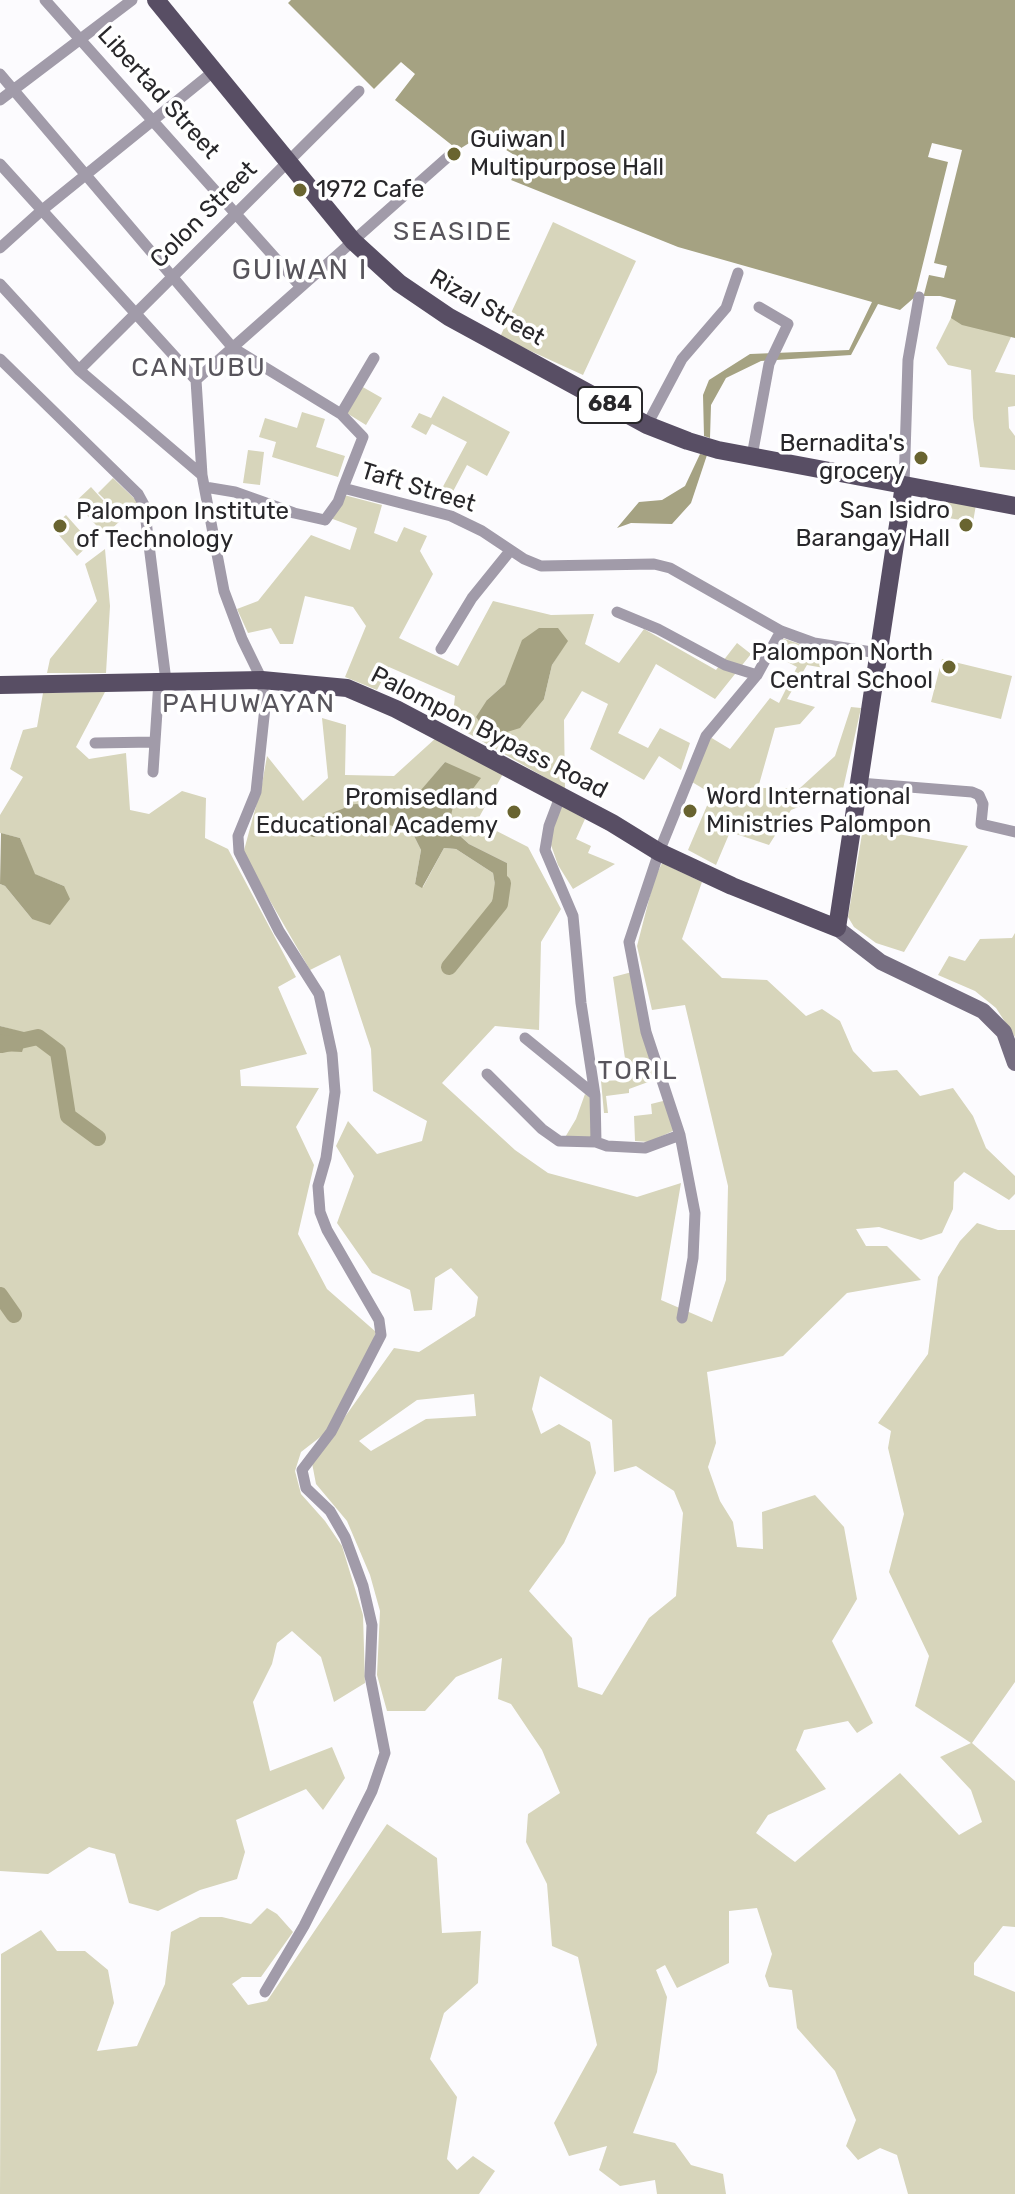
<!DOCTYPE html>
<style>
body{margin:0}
canvas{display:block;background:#fcfbfe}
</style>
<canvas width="1015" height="2194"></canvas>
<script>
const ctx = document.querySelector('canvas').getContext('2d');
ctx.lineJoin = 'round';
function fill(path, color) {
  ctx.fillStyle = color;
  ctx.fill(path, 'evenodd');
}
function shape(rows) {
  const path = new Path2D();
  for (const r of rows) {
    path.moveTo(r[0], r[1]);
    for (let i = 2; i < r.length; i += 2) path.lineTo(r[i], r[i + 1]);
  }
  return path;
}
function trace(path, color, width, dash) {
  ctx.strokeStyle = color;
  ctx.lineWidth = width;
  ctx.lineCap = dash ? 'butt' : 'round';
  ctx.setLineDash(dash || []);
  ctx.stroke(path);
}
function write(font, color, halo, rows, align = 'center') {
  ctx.font = font + ' Rubik,sans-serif';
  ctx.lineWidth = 7;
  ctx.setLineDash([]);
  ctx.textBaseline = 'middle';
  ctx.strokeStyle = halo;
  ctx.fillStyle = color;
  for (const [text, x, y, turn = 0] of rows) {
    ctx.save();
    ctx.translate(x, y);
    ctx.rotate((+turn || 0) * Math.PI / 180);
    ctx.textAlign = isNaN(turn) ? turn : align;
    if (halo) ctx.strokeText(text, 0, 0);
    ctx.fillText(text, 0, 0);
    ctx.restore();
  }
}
const green = shape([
 [553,222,636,261,583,375,500,337],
 [960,291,1015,335,1011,337,995,372,1015,375,1015,406,1008,407,1009,428,1015,436,1015,470,980,467,973,418,971,370,948,365,936,348,951,318],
 [361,386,382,398,366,425,345,412],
 [443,396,510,432,487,476,467,465,449,499,439,494,467,442,432,424,426,435,411,427,419,413,431,418],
 [302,412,325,419,316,447,345,456,338,477,272,457,276,442,259,437,265,418,297,428],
 [248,450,264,452,260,485,243,483],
 [113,478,138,502,123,517,98,493],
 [91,487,121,520,105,535,75,502],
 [945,494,977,499,973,522,942,517],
 [344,495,382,505,374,533,397,542,404,527,427,536,420,551,433,574,399,638,458,666,493,601,551,615,594,614,585,644,619,663,644,629,716,670,737,643,751,654,715,699,656,664,618,733,648,748,660,728,690,743,681,770,659,756,644,780,590,749,608,704,582,691,564,720,565,789,452,724,455,696,389,667,377,690,345,677,366,626,353,607,305,596,293,644,280,644,271,628,248,633,237,609,258,601,311,535,350,550,357,528,330,518],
 [567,641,552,665,544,699,487,700,505,684],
 [66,515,91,543,77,556,52,527],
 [105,549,110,606,106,673,47,673,50,659,97,601,85,564],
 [782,638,829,654,824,668,807,665,787,699,815,707,800,724,775,728,758,788,800,788,835,756,851,707,861,708,843,789,791,810,769,845,730,832,716,865,688,850,712,794,692,782,710,737,730,749,770,698,779,703,797,667,772,654],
 [942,659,1012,676,1001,719,931,702],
 [105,692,76,747,89,759,126,753,130,810,149,814,182,791,206,798,205,838,228,849,296,977,278,987,307,1054,240,1070,241,1086,319,1088,296,1127,314,1165,298,1234,327,1289,376,1332,362,1370,328,1431,301,1452,295,1471,301,1494,325,1521,342,1546,363,1615,365,1683,334,1702,321,1657,292,1631,277,1643,272,1664,253,1702,270,1771,332,1747,345,1778,323,1810,306,1789,236,1820,245,1852,237,1879,200,1890,158,1911,129,1903,115,1854,89,1847,48,1874,0,1871,0,1051,2,1053,28,1034,0,1026,0,884,5,886,32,919,64,886,34,874,20,838,0,833,0,815,23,777,10,769,23,730,37,727,43,693],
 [322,718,346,725,345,775,394,776,437,737,504,772,477,821,528,847,561,909,541,942,539,1030,495,1026,442,1083,515,1150,548,1173,637,1197,681,1183,661,1300,712,1322,726,1280,728,1186,685,1005,652,1010,637,946,654,880,662,863,702,882,682,939,722,978,767,980,806,1016,822,1009,840,1021,853,1051,873,1072,897,1070,920,1096,953,1088,973,1116,986,1148,1015,1176,1015,1194,1009,1200,964,1172,954,1182,953,1209,942,1233,921,1240,879,1227,856,1229,866,1246,887,1246,921,1280,847,1293,783,1356,707,1372,716,1443,708,1467,720,1501,733,1522,737,1547,763,1549,762,1512,815,1495,844,1527,857,1599,832,1641,873,1723,857,1733,848,1721,804,1730,796,1750,826,1789,768,1815,756,1833,795,1862,900,1773,959,1835,982,1822,971,1790,940,1757,971,1743,915,1706,929,1656,889,1572,904,1514,888,1448,891,1431,878,1423,928,1354,938,1277,960,1241,977,1223,998,1230,1015,1230,1015,1682,972,1743,1015,1781,1015,1927,1003,1926,974,1963,974,1975,1015,1992,1015,2194,908,2194,897,2155,880,2148,858,2160,846,2146,856,2120,835,2071,797,2028,792,1990,769,1987,765,1976,772,1954,757,1908,729,1911,729,1963,677,1988,665,1965,656,1970,667,1997,657,2072,633,2133,675,2143,691,2165,723,2174,726,2194,657,2194,655,2180,620,2186,599,2170,607,2146,569,2156,554,2123,597,2045,578,1957,552,1946,547,1884,526,1842,528,1814,560,1793,542,1750,511,1704,498,1699,502,1658,456,1677,425,1711,387,1711,377,1675,380,1611,370,1575,347,1521,316,1484,312,1463,394,1348,419,1352,475,1316,478,1297,451,1268,435,1278,432,1310,414,1311,410,1290,372,1273,337,1223,354,1176,336,1146,348,1121,377,1154,422,1141,427,1121,373,1091,371,1049,340,955,310,970,243,854,262,784,267,756,303,801,328,778],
 [445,762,464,788,453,801,449,826,469,844,507,863,493,917,487,913,496,891,493,873,456,849,444,848,423,887,415,884,421,850,411,830,363,799,402,802,416,797],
 [540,1376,612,1420,614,1472,636,1466,674,1491,683,1513,676,1596,649,1618,602,1695,578,1687,572,1638,529,1591,564,1543,596,1473,590,1442,559,1424,541,1434,532,1409],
 [474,1394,476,1416,426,1419,371,1451,359,1441,417,1400],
 [562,806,585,819,576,839,591,846,588,853,615,864,573,889,558,865,551,845,552,828],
 [863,828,968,846,904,952,876,943,854,927,848,917],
 [1015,933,1015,1037,996,1008,975,991,938,975,949,956,965,961,980,939,1012,938],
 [632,972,659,1078,629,1089,629,1093,606,1096,608,1113,604,1113,601,1081,625,1080,627,1072,613,977],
 [585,1094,592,1099,593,1137,564,1139,576,1119],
 [667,1100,675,1130,649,1142,635,1141,634,1116,652,1114,651,1104],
 [387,1824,437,1858,442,1933,481,1931,478,1983,444,2013,430,2059,457,2097,447,2159,457,2170,473,2156,495,2171,479,2194,0,2194,1,1954,41,1930,57,1951,85,1951,108,1970,114,2003,97,2051,137,2046,165,1984,171,1932,200,1917,222,1917,251,1924,267,1908,277,1914,293,1932,261,1977,242,1977,232,1984,248,2005,267,2001]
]);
const water = shape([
 [291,0,1015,0,1015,338,962,325,951,318,956,300,940,296,916,296,900,310,878,304,851,355,761,361,726,378,711,405,710,438,704,436,703,395,709,380,750,354,849,350,872,302,678,247,511,180,524,161,482,135,458,150,395,100,415,74,401,62,374,89,288,3],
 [700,454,707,455,691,503,672,524,631,523,617,528,639,502,662,500,685,486],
 [539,628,558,628,568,641,552,665,544,699,520,728,491,737,476,717,487,700,505,684,522,640],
 [445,762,481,778,472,790,464,788,454,801,449,826,469,844,507,863,507,885,493,917,487,913,496,891,493,873,456,849,444,848,422,888,415,884,421,850,411,830,362,819,363,799,402,802,415,797],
 [1,833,20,838,35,874,64,886,70,899,50,925,32,919,5,886,0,884],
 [0,1026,28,1033,22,1052,0,1051]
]);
const pier = shape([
 [932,143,962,150,934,263,947,266,944,278,929,275,923,298,915,296,948,162,928,157]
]);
const river = shape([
 [314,829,356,812,384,818],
 [449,967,500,904,503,883],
 [0,1042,2,1045,38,1037,58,1052,68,1116,98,1138],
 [0,1295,14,1315]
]);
const street = shape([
 [45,0,301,287],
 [0,74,233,348,341,414,363,437,343,488,451,516,482,531,524,559,541,566,654,564,670,568,781,631,814,643,878,653],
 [0,100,132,0],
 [0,164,196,380],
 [0,248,41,211,214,71],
 [0,284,79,370,202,475],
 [0,359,138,494,144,505,166,681],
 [79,370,359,91],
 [196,380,202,475,224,591,242,639,262,680,265,707,256,792,238,836,239,852,279,931,319,994,332,1054,335,1092,326,1158,318,1186,320,1212,327,1230,379,1320,381,1335,331,1432,302,1470,306,1488,330,1511,345,1537,363,1586,372,1625,370,1676,385,1753,372,1791,304,1926,265,1992],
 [196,380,449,156],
 [341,414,374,358],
 [647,425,682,359,726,308,738,273],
 [752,456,769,364,788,324,759,307],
 [904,485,908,360,919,297],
 [205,487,235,492,294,513,325,520,338,502,343,488],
 [617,612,658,629,725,665,757,675],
 [441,649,472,598,510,551],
 [95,743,153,742],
 [153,772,159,681],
 [859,783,972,792,979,795,983,804,981,824,1015,832],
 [560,797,549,826,545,850,573,916,581,1003,595,1095,596,1142],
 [525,1038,595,1095],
 [487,1074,542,1129,559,1141,596,1142,607,1146,645,1148,680,1135],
 [682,1318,693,1258,695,1213,680,1135,646,1032,629,942,659,852,706,736,757,675,781,631]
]);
const secondary = shape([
 [837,928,881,962,983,1011,1004,1032,1015,1063]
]);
const primary = shape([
 [156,0,353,241,399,283,449,317,647,425,688,441,718,450,1015,506],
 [0,685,262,680,347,688,396,709,612,823,659,852,732,886,837,928,904,485]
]);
const markers = [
 [454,154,8,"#696430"],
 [300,190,8,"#696430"],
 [921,458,8,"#696430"],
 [966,525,8,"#696430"],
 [60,526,8,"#696430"],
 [949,667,8,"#696430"],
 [690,811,8,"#696430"],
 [514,812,8,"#696430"]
];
const shields = [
 [610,405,64]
];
const shieldNames = [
 ["684",610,405]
];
const streetNames = [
 ["Libertad Street",158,93,48],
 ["Colon Street",204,215,-45],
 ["Rizal Street",487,308,30],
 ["Taft Street",418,488,17],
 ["Palompon Bypass Road",489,733,27]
];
const poiNames = [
 ["Guiwan I",470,140],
 ["Multipurpose Hall",470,168],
 ["1972 Cafe",316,190],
 ["Bernadita's",905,444,"right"],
 ["grocery",905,472,"right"],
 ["San Isidro",950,511,"right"],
 ["Barangay Hall",950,539,"right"],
 ["Palompon Institute",76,512],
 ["of Technology",76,540],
 ["Palompon North",933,653,"right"],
 ["Central School",933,681,"right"],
 ["Word International",706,797],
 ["Ministries Palompon",706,825],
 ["Promisedland",498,798,"right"],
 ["Educational Academy",498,826,"right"]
];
const neighbourhoodNames = [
 ["SEASIDE",453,232],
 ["CANTUBU",199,368],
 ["PAHUWAYAN",249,704],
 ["TORIL",638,1071]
];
const quarterNames = [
 ["GUIWAN I",300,271]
];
fill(green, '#d7d5bb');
fill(water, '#a5a282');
fill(pier, '#fcfbfe');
trace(river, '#a5a282', 16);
trace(street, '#a19ba9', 11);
trace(secondary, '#766e81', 16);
trace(primary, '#584e64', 18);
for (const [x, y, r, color] of markers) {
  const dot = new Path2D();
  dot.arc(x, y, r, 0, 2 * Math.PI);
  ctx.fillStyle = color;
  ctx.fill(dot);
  trace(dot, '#fff', 3);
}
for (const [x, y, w] of shields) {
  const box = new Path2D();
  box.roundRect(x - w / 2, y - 18, w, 36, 6);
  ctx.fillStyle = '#fff';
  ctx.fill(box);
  trace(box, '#28272a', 2);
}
write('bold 22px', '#28272a', null, shieldNames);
write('24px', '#28272a', '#fff', streetNames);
write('24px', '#28272a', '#fff', poiNames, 'left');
ctx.letterSpacing = '2px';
write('26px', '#58555c', '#fff', neighbourhoodNames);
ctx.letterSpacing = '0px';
ctx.letterSpacing = '2px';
write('28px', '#58555c', '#fff', quarterNames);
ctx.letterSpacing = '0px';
</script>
